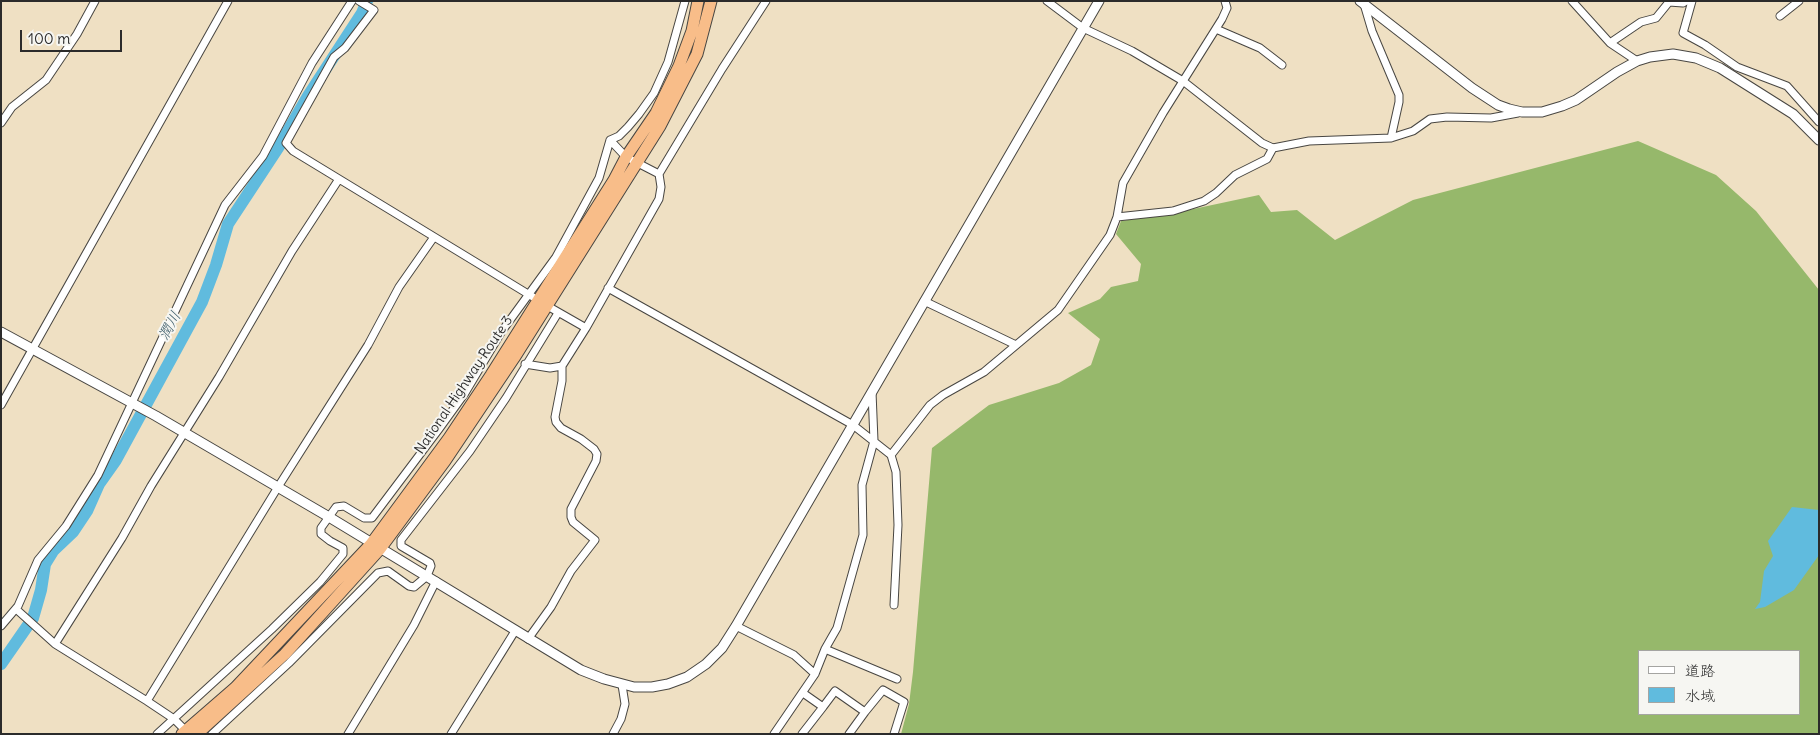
<!DOCTYPE html>
<meta charset="utf-8">
<style>
body{margin:0}
#map{position:relative;width:1820px;height:735px;overflow:hidden;background:#efe0c3;font-family:Delius,"Klee One",sans-serif}
canvas{display:block}
.frame{position:absolute;inset:0;border:2px solid #2b2b2b;pointer-events:none}
.legend{position:absolute;left:1638px;top:650px;width:162px;height:65px;box-sizing:border-box;background:#f6f6f2;border:1px solid #a5a5a2;margin:0;padding:6px 9px;list-style:none;font-size:15px;color:#2b2b2b}
.legend li{display:flex;align-items:center;gap:10px;height:25px}
.legend b{width:25px;border:1px solid #a5a5a2}
.scale{position:absolute;left:20px;top:30px;width:102px;height:22px;box-sizing:border-box;border:2px solid #2b2b2b;border-top:0;padding-left:6px;font-size:15px;line-height:18px;white-space:nowrap;color:#2b2b2b;-webkit-text-stroke:4px #f6f6f2;paint-order:stroke}
</style>
<div id="map">
<canvas width="1820" height="735"></canvas>
<div class="frame"></div>
<ul class="legend">
<li><b style="height:6px;background:#fff"></b>道路</li>
<li><b style="height:14px;background:#60bbde"></b>水域</li>
</ul>
<div class="scale">100 m</div>
</div>
<script>
const ctx = document.querySelector('canvas').getContext('2d');
ctx.lineJoin = 'round';
function fill(path, color) {
  ctx.fillStyle = color;
  ctx.fill(path, 'evenodd');
}
function shape(rows) {
  const path = new Path2D();
  for (const r of rows) {
    path.moveTo(r[0], r[1]);
    for (let i = 2; i < r.length; i += 2) path.lineTo(r[i], r[i + 1]);
  }
  return path;
}
function trace(path, color, width, dash) {
  ctx.strokeStyle = color;
  ctx.lineWidth = width;
  ctx.lineCap = dash ? 'butt' : 'round';
  ctx.setLineDash(dash || []);
  ctx.stroke(path);
}
function write(font, color, halo, rows, align = 'center') {
  ctx.font = font + ' Delius,"Klee One",sans-serif';
  ctx.lineWidth = 4;
  ctx.setLineDash([]);
  ctx.textBaseline = 'middle';
  ctx.strokeStyle = halo;
  ctx.fillStyle = color;
  for (const [text, x, y, turn = 0] of rows) {
    ctx.save();
    ctx.translate(x, y);
    ctx.rotate((+turn || 0) * Math.PI / 180);
    ctx.textAlign = isNaN(turn) ? turn : align;
    if (halo) ctx.strokeText(text, 0, 0);
    ctx.fillText(text, 0, 0);
    ctx.restore();
  }
}
const forest = shape([
 [1638,141,1716,175,1756,211,1819,290,1819,734,901,734,909,704,913,672,932,448,989,405,1059,383,1091,365,1100,339,1068,313,1100,299,1111,287,1138,281,1141,264,1116,234,1121,221,1170,214,1259,195,1271,212,1297,210,1335,240,1413,200],
 [1639,651,1799,651,1799,714,1639,714]
]);
const water = shape([
 [1792,507,1819,510,1819,555,1794,590,1765,607,1755,609,1760,602,1764,571,1773,556,1768,541]
]);
const river = shape([
 [1,664,33,618,41,590,45,564,53,551,73,532,87,511,99,484,116,460,202,302,216,265,228,224,278,148,308,96,362,13,367,1]
]);
const minor = shape([
 [359,1,374,10,345,48,334,57,286,143,293,151,533,297],
 [1047,1,1083,28,1132,51,1183,81,1262,143,1273,148,1309,141,1391,138,1413,131,1430,119,1447,117,1491,118,1518,113],
 [1572,1,1610,43,1637,61],
 [1692,1,1683,33,1705,45,1737,67,1787,86,1819,122],
 [1364,4,1372,31,1399,95,1399,102,1391,138],
 [1780,16,1799,1],
 [1216,29,1260,48,1282,65],
 [1610,43,1641,22,1656,18,1669,2,1683,3,1686,1],
 [1,123,12,107,46,80,77,34,95,1],
 [610,140,626,157,659,174],
 [1117,217,1173,211,1204,201,1216,193,1235,175,1267,159,1273,148],
 [608,288,853,425,891,455,930,405,943,395,984,372,1058,310,1110,235,1117,217,1123,183,1163,113,1222,19,1227,8,1225,1],
 [924,301,1016,345],
 [544,304,586,328],
 [525,364,550,368,562,366],
 [1,405,228,1],
 [891,455,896,472,898,525,894,605],
 [16,609,55,644,147,701,174,719,188,733],
 [1,626,18,606,38,560,66,526,98,475,225,205,263,156,312,63,352,1],
 [736,626,794,655,815,674],
 [528,639,551,607,571,571,595,540,573,522,571,517,571,509,596,461,597,454,594,449,581,439,561,428,556,422,555,417,562,381,562,366,586,328,659,199,661,187,659,174,722,69,766,1],
 [55,644,122,538,151,486,219,377,292,251,339,179],
 [825,649,897,679],
 [803,693,823,707,835,691,865,712,849,734],
 [147,701,278,487,368,345,399,287,434,237],
 [865,712,883,690,904,702,894,734],
 [157,734,272,629,320,582,343,554,343,548,330,541,321,534,321,528,336,507,344,506,364,518,372,518,439,429,465,393,502,331,556,257,599,178,610,140,619,136,628,127,639,114,654,93,668,62,685,1],
 [212,734,289,663,378,573,388,571,409,586,414,587,427,576,431,566,430,563,401,546,401,540,470,451,506,398,558,313],
 [348,734,414,625,436,581],
 [451,734,515,631],
 [613,734,621,719,625,704,622,685],
 [774,734,815,674,825,649,837,628,863,535,862,485,874,441,872,392],
 [802,734,823,707]
]);
const tertiary = shape([
 [1360,1,1472,88,1498,105,1509,109,1522,112,1542,112,1562,106,1576,100,1617,72,1637,61,1650,57,1673,54,1696,58,1720,68,1793,114,1819,140],
 [1,332,156,416,329,517,581,670,604,679,634,687,652,687,668,684,687,677,706,664,722,648,736,626,1099,1]
]);
const trunk = shape([
 [182,734,235,688,371,544,449,438,491,375,614,180,626,157,656,113,679,66,692,31,698,1],
 [197,734,285,654,324,611,380,549,445,461,514,358,660,126,697,54,711,1]
]);
const streetNames = [
 ["National Highway Route 3",464,385,-56]
];
const waterNames = [
 ["潤川",170,326,-61]
];
fill(forest, '#96b86b');
fill(water, '#60bbde');
trace(river, '#60bbde', 12);
trace(minor, '#484642', 9);
trace(tertiary, '#484642', 11);
trace(trunk, '#484642', 13);
trace(minor, '#fff', 7);
trace(tertiary, '#fff', 9);
trace(trunk, '#f8bd89', 11);
write('14px', '#2b2b2b', '#f6f6f2', streetNames);
write('italic 15px', '#3e5d6a', '#f6f6f2', waterNames);
</script>
